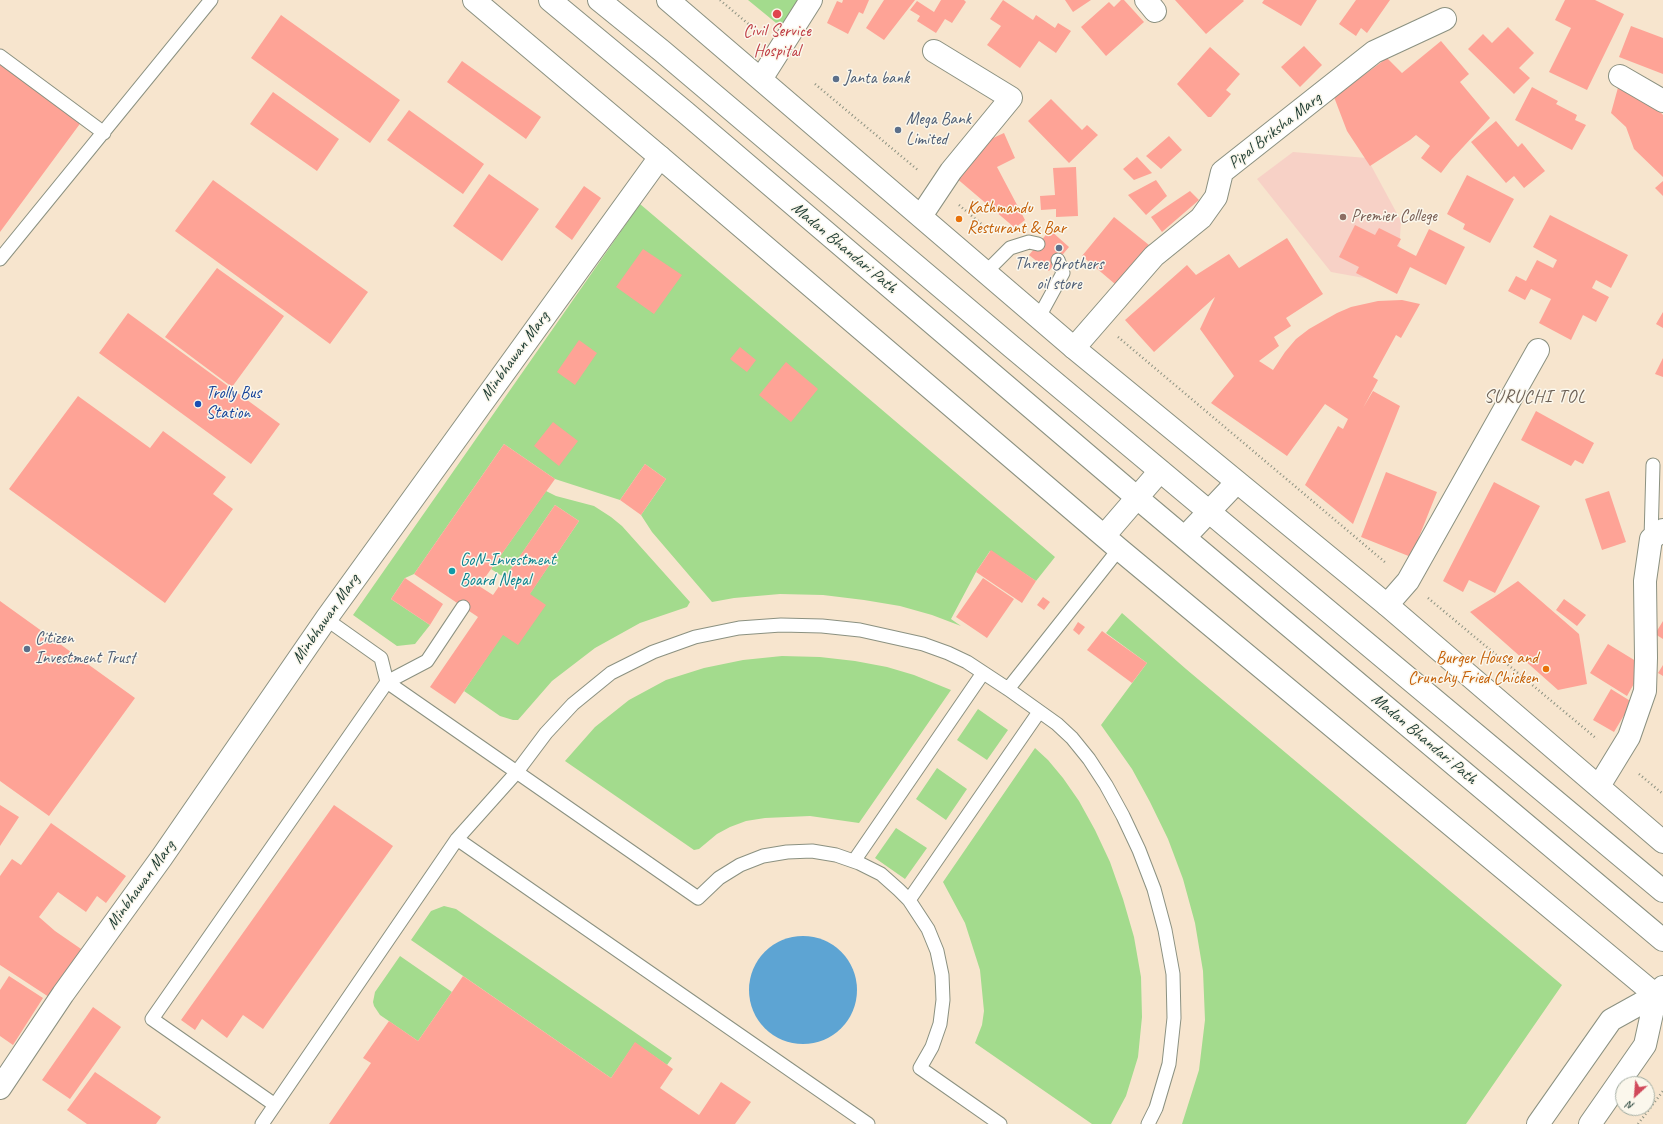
<!DOCTYPE html>
<style>
body{margin:0}
#map{position:relative;width:1663px;height:1124px;overflow:hidden;background:#f7e5ce;font-family:Caveat,sans-serif}
canvas{display:block}
.north{position:absolute;left:1615px;top:1076px;width:40px;height:40px;box-sizing:border-box;background:#fbf7ec;border:1px solid #a3ada2;border-radius:50%;rotate:206deg;font-size:11px;font-weight:700;line-height:16px;text-align:center;color:#1f3d34}
.north::after{content:'';display:block;margin:auto;width:14px;height:18px;background:#d1495b;clip-path:polygon(50% 0,100% 100%,50% 72%,0 100%)}
</style>
<div id="map">
<canvas width="1663" height="1124"></canvas>
<div class="north">N</div>
</div>
<script>
const ctx = document.querySelector('canvas').getContext('2d');
ctx.lineJoin = 'round';
function fill(path, color) {
  ctx.fillStyle = color;
  ctx.fill(path, 'evenodd');
}
function shape(rows) {
  const path = new Path2D();
  for (const r of rows) {
    if (r.length === 3) {
      path.moveTo(r[0] + r[2], r[1]);
      path.arc(r[0], r[1], r[2], 0, 2 * Math.PI);
      continue;
    }
    path.moveTo(r[0], r[1]);
    for (let i = 2; i < r.length; i += 2) path.lineTo(r[i], r[i + 1]);
  }
  return path;
}
function trace(path, color, width, dash) {
  ctx.strokeStyle = color;
  ctx.lineWidth = width;
  ctx.lineCap = dash ? 'butt' : 'round';
  ctx.setLineDash(dash || []);
  ctx.stroke(path);
}
function write(font, color, halo, rows, align = 'center') {
  ctx.font = font + ' Caveat,sans-serif';
  ctx.lineWidth = 3;
  ctx.setLineDash([]);
  ctx.textBaseline = 'middle';
  ctx.strokeStyle = halo;
  ctx.fillStyle = color;
  for (const [text, x, y, turn = 0] of rows) {
    ctx.save();
    ctx.translate(x, y);
    ctx.rotate((+turn || 0) * Math.PI / 180);
    ctx.textAlign = isNaN(turn) ? turn : align;
    if (halo) ctx.strokeText(text, 0, 0);
    ctx.fillText(text, 0, 0);
    ctx.restore();
  }
}
const built = shape([
 [1293,152,1367,158,1401,221,1397,284,1331,272,1257,179]
]);
const green = shape([
 [748,0,798,0,781,27],
 [640,204,1055,557,1036,581,990,551,976,572,951,619,961,626,932,615,900,606,864,600,823,595,780,594,734,598,712,602,652,532,641,515,666,479,645,464,620,500,555,479,504,444,414,574,405,578,391,599,430,625,415,644,397,646,353,615],
 [546,491,556,496,594,506,611,517,622,526,690,602,687,607,640,623,595,648,552,681,518,720,513,720,500,716,464,691,579,521,555,505,505,578,491,569],
 [1122,613,1186,669,1562,985,1466,1124,1182,1124,1199,1070,1205,1020,1203,971,1195,923,1183,879,1168,839,1150,802,1132,769,1101,725,1147,663,1106,633],
 [782,656,820,657,855,661,887,667,914,675,951,690,859,823,810,816,765,818,746,821,730,827,717,834,699,849,694,850,565,761,595,727,629,700,666,680,704,668,743,660],
 [978,709,1008,730,987,760,957,740],
 [1035,748,1048,760,1063,778,1079,801,1095,830,1110,862,1123,899,1134,937,1141,977,1142,1017,1138,1057,1126,1096,1111,1124,1092,1124,975,1043,982,1025,984,1011,980,970,965,923,943,882],
 [937,768,967,789,946,820,916,799],
 [896,828,927,848,905,879,875,858],
 [444,906,456,909,672,1058,667,1065,635,1043,611,1078,411,940,431,911],
 [400,956,452,992,418,1041,380,1015,374,1006,373,1002,375,992]
]);
const water = shape([
 [803,990,54]
]);
const building = shape([
 [843,0,869,0,863,14,859,12,848,34,827,23,837,1,842,3],
 [884,0,915,0,884,40,866,28],
 [941,0,964,0,966,2,952,23,945,19,936,33,917,21,920,16,910,10,917,1,934,12],
 [1003,0,1033,20,1036,15,1055,28,1058,23,1071,31,1056,53,1039,41,1020,68,987,45,1001,26,990,19],
 [1065,0,1091,0,1073,12],
 [1121,0,1124,0,1144,22,1106,56,1081,27,1109,2,1114,7],
 [1175,0,1243,0,1244,1,1206,34],
 [1264,0,1317,0,1301,26,1262,3],
 [1356,0,1390,0,1367,33,1361,28,1356,36,1339,24],
 [1565,0,1595,0,1624,14,1587,90,1549,72,1571,28,1555,20],
 [281,15,400,100,370,143,251,58],
 [1631,26,1663,38,1663,74,1619,57],
 [1508,27,1534,53,1519,68,1530,78,1514,94,1468,49,1483,34,1492,43],
 [1441,41,1469,74,1460,82,1490,118,1451,160,1441,173,1421,158,1430,146,1416,135,1410,140,1370,166,1347,131,1334,97,1387,58,1402,73],
 [1304,46,1322,65,1300,87,1281,67],
 [1210,47,1240,74,1226,90,1231,94,1211,117,1208,117,1177,84],
 [462,61,541,117,526,139,447,82],
 [0,63,82,121,0,232],
 [1619,84,1642,91,1663,115,1663,177,1634,149,1626,127,1611,113],
 [1532,87,1558,101,1556,104,1577,115,1575,120,1586,125,1572,150,1515,120],
 [273,92,339,139,317,171,250,124],
 [1051,99,1082,130,1087,125,1098,135,1069,163,1028,121],
 [409,110,484,164,463,194,387,140],
 [1496,121,1518,147,1522,143,1545,171,1524,188,1514,176,1506,183,1471,142],
 [1004,133,1015,158,997,167,1025,220,1015,228,955,177,980,144],
 [1169,136,1182,150,1161,169,1146,156],
 [1137,157,1152,173,1134,180,1123,169],
 [1076,167,1078,216,1056,217,1056,209,1041,210,1040,196,1055,195,1053,168],
 [489,174,539,209,502,261,453,226],
 [1467,175,1514,199,1490,243,1463,229,1465,224,1447,214],
 [213,180,368,292,330,344,175,231],
 [1156,180,1167,196,1146,215,1128,195],
 [1663,181,1663,196,1655,188],
 [584,186,601,198,572,240,555,227],
 [1190,191,1199,200,1162,232,1151,217],
 [1550,215,1628,255,1611,288,1596,280,1592,288,1609,297,1596,322,1583,315,1571,340,1539,323,1551,299,1531,289,1525,300,1508,291,1516,276,1526,281,1537,260,1553,268,1557,260,1533,247],
 [1114,217,1149,245,1115,284,1082,256],
 [1355,225,1375,235,1379,228,1401,239,1397,246,1416,256,1429,229,1465,247,1446,285,1410,267,1397,294,1356,273,1359,267,1339,257],
 [1050,230,1069,247,1049,271,1029,255],
 [1287,238,1323,294,1286,318,1291,326,1274,337,1279,346,1259,361,1273,370,1285,352,1296,339,1309,329,1337,313,1351,307,1378,301,1402,300,1420,304,1401,338,1396,335,1373,377,1378,380,1363,408,1373,391,1400,406,1353,524,1305,485,1338,426,1343,429,1348,419,1325,404,1287,456,1211,403,1234,376,1200,329,1215,297,1154,352,1125,320,1187,265,1196,275,1229,254,1239,268],
 [643,249,682,275,654,314,616,287],
 [217,268,284,316,232,387,165,337],
 [1663,312,1663,328,1656,324],
 [128,313,280,424,251,464,99,353],
 [579,340,597,353,575,385,557,372],
 [740,347,756,360,747,372,730,359],
 [1663,358,1663,377,1655,374],
 [786,362,818,389,791,422,759,395],
 [78,396,150,448,163,431,226,477,213,494,233,509,165,603,9,489],
 [1536,411,1594,443,1583,464,1575,460,1571,466,1521,440],
 [553,422,578,441,559,466,534,446],
 [504,444,555,479,479,586,493,595,555,505,579,521,530,594,546,605,518,645,503,635,455,704,430,687,478,617,414,574],
 [645,464,666,479,641,515,620,500],
 [1386,472,1437,492,1411,557,1361,537],
 [1494,482,1540,506,1495,593,1469,580,1463,592,1443,581],
 [1609,491,1626,542,1602,550,1585,499],
 [991,550,1036,581,1022,603,976,572],
 [405,578,443,604,430,625,391,599],
 [983,578,1014,599,987,638,956,617],
 [1518,581,1579,634,1587,684,1558,690,1470,612,1493,598],
 [1043,597,1050,602,1044,610,1037,605],
 [1564,599,1586,615,1577,626,1556,610],
 [0,601,135,698,49,816,0,781],
 [1663,621,1663,639,1655,634],
 [1078,622,1085,627,1079,635,1073,630],
 [1102,631,1147,663,1132,683,1087,650],
 [1608,644,1644,666,1627,696,1590,673],
 [1663,665,1663,676,1658,673],
 [1611,689,1632,702,1614,732,1593,720],
 [0,805,19,817,0,846],
 [334,805,393,846,263,1029,243,1015,227,1038,202,1019,195,1030,181,1020],
 [51,823,126,876,106,903,97,896,86,912,58,892,39,917,55,931,84,951,52,999,0,965,0,876,12,859,21,865],
 [9,976,43,998,13,1045,0,1036,0,990],
 [463,976,611,1078,635,1042,673,1069,660,1088,699,1115,721,1082,751,1102,735,1124,329,1124,371,1063,363,1058,389,1021,418,1041],
 [93,1007,121,1027,70,1099,42,1080],
 [95,1072,161,1117,156,1124,87,1124,67,1110]
]);
const path = shape([
 [720,0,759,33],
 [815,84,919,171],
 [959,205,992,233],
 [1118,337,1386,563],
 [1428,598,1597,739],
 [1639,774,1663,794],
 [1638,1124,1663,1091]
]);
const lane = shape([
 [0,56,104,133],
 [0,259,211,0],
 [986,272,1010,248,1029,242,1038,244],
 [1039,317,1063,273,1058,260],
 [1651,539,1653,465],
 [326,619,381,658,387,682,698,898,719,878,740,865,763,856,787,852,812,851,836,855,859,863,881,874,899,890,909,900,928,929,937,951,942,975,943,1000,940,1024,932,1047,920,1068,1000,1124],
 [1008,689,1119,549],
 [457,839,868,1124],
 [854,861,983,673],
 [909,900,1039,712],
 [275,1105,152,1019,387,682,427,661,463,607],
 [262,1124,457,839,516,773,546,733,573,704,611,673,653,652,695,637,739,628,781,625,822,626,860,630,923,644,948,653,967,662,1008,689,1057,724,1072,738,1089,759,1106,785,1123,816,1139,850,1154,889,1165,930,1173,974,1174,1018,1169,1064,1156,1108,1148,1124]
]);
const street = shape([
 [1146,0,1155,11],
 [1620,76,1663,101],
 [921,216,951,171,1011,98,934,51],
 [1074,348,1154,256,1201,218,1216,197,1222,172,1374,52,1445,19],
 [1387,605,1408,581,1538,350],
 [1599,786,1629,737,1645,691,1646,658,1645,581,1651,539,1663,530],
 [0,1088,63,994,162,857,326,619,660,157]
]);
const secondary = shape([
 [474,0,660,157,1119,549,1663,1001],
 [668,0,1074,348,1387,605,1663,842],
 [761,79,811,0],
 [1104,536,1160,471],
 [1185,537,1237,482],
 [1538,1124,1611,1020,1656,995,1663,987],
 [1590,1124,1645,1045,1656,995]
]);
const highway = shape([
 [550,0,685,112,1148,507,1663,940],
 [599,0,662,51,1012,347,1663,891]
]);
const markers = [
 [777,14,5,"#e0444e"],
 [836,79,4,"#5c6f8a"],
 [898,130,4,"#5c6f8a"],
 [1343,217,4,"#8d6e63"],
 [959,219,4,"#e8710a"],
 [1059,248,4,"#5c6f8a"],
 [198,404,4,"#1a4fb4"],
 [452,571,4,"#0f9aa8"],
 [27,649,4,"#5c6f8a"],
 [1546,669,4,"#e8710a"]
];
const healthNames = [
 ["Civil Service",777,32],
 ["Hospital",777,52]
];
const serviceNames = [
 ["Janta bank",844,79],
 ["Mega Bank",906,120],
 ["Limited",906,140],
 ["Three Brothers",1059,265,"center"],
 ["oil store",1059,285,"center"],
 ["Citizen",35,639],
 ["Investment Trust",35,659]
];
const streetNames = [
 ["Pipal Briksha Marg",1275,131,-38],
 ["Madan Bhandari Path",844,248,40],
 ["Minbhawan Marg",515,356,-54],
 ["Minbhawan Marg",326,619,-55],
 ["Madan Bhandari Path",1424,739,40],
 ["Minbhawan Marg",141,885,-54]
];
const foodNames = [
 ["Kathmandu",967,209],
 ["Resturant & Bar",967,229],
 ["Burger House and",1538,659,"right"],
 ["Crunchy Fried Chicken",1538,679,"right"]
];
const educationNames = [
 ["Premier College",1351,217]
];
const transitNames = [
 ["Trolly Bus",206,394],
 ["Station",206,414]
];
const cultureNames = [
 ["GoN-Investment",460,561],
 ["Board Nepal",460,581]
];
const neighbourhoodNames = [
 ["SURUCHI TOL",1535,397]
];
fill(built, '#f7d1c6');
fill(green, '#a3db8d');
fill(water, '#5da4d3');
fill(building, '#fea396');
trace(lane, '#8b9181', 15);
trace(street, '#8b9181', 24);
trace(secondary, '#8b9181', 24);
trace(highway, '#8b9181', 24);
trace(path, '#8b9181', 2.5, [1, 3]);
trace(lane, '#fff', 13);
trace(street, '#fff', 22);
trace(secondary, '#fff', 22);
trace(highway, '#fff', 22);
for (const [x, y, r, color] of markers) {
  const dot = new Path2D();
  dot.arc(x, y, r, 0, 2 * Math.PI);
  ctx.fillStyle = color;
  ctx.fill(dot);
  trace(dot, '#fbf7ec', 1.5);
}
write('17px', '#be3a42', '#fbf7ec', healthNames);
write('17px', '#4e5e75', '#fbf7ec', serviceNames, 'left');
write('17px', '#1f3d34', '#fbf7ec', streetNames);
write('17px', '#c56008', '#fbf7ec', foodNames, 'left');
write('17px', '#785e54', '#fbf7ec', educationNames, 'left');
write('17px', '#164399', '#fbf7ec', transitNames, 'left');
write('17px', '#0d838f', '#fbf7ec', cultureNames, 'left');
ctx.letterSpacing = '1px';
write('18px', '#6d6156', '#fbf7ec', neighbourhoodNames);
ctx.letterSpacing = '0px';
</script>
